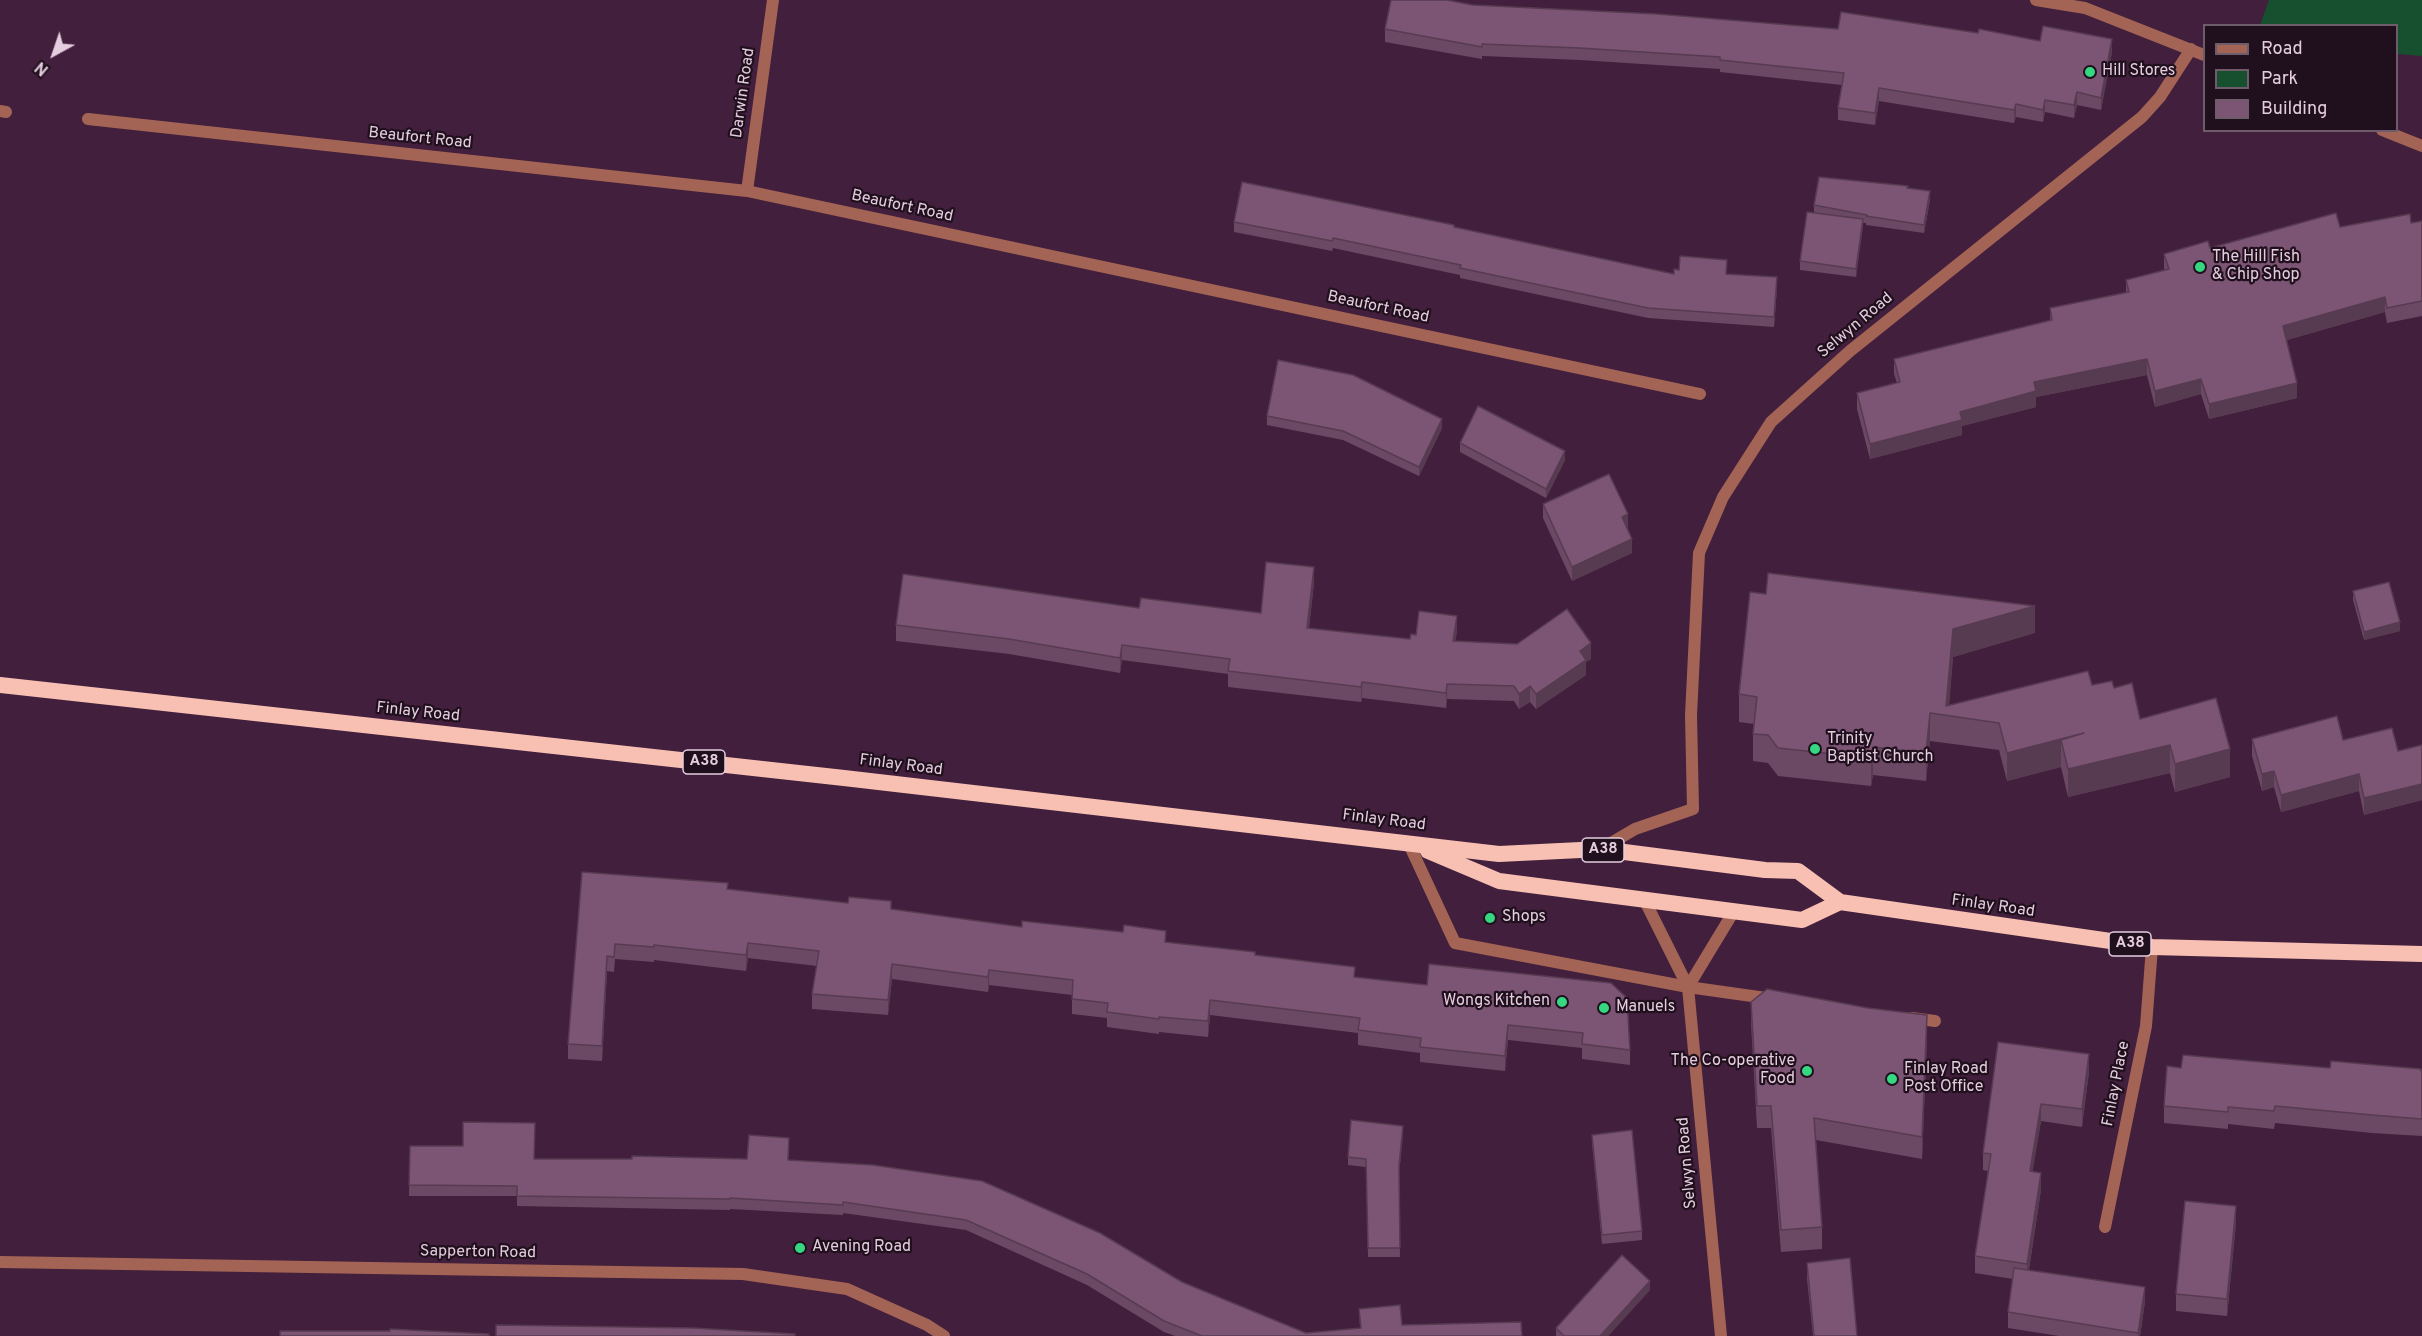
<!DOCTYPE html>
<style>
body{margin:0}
#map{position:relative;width:2422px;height:1336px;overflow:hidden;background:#421f3c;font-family:Overpass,sans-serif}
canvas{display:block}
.legend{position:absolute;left:2203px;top:24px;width:195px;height:108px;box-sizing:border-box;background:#20101d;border:2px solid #6e5c6b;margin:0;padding:8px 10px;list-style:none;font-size:18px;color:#e4cddf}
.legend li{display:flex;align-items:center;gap:12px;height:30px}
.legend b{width:30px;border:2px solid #6e5c6b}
.north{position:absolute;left:24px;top:24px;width:60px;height:60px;-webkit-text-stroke:4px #20101d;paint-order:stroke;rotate:220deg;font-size:16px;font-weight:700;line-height:24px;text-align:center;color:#e4cddf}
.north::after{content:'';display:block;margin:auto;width:21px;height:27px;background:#e4cddf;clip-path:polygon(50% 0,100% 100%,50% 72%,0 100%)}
</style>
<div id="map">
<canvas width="2422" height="1336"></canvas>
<ul class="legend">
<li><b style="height:8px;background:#a46455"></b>Road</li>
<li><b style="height:16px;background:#16502f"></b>Park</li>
<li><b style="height:16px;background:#7c5474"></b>Building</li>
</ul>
<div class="north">N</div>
</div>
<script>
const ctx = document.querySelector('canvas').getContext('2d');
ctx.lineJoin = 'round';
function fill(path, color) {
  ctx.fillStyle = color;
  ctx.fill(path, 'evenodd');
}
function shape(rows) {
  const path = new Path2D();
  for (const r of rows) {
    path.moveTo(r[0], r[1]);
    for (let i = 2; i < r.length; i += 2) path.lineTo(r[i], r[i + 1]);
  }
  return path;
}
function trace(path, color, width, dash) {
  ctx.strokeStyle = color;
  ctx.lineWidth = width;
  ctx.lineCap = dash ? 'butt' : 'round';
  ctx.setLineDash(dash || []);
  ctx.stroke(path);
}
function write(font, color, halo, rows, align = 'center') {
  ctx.font = font + ' Overpass,sans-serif';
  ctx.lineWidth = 4.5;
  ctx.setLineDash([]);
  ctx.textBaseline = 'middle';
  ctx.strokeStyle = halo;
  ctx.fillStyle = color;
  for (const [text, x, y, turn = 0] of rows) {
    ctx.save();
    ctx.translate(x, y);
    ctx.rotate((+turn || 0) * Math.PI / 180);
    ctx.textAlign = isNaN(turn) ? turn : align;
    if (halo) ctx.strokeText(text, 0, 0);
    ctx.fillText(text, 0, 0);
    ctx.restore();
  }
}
const green = shape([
 [2269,0,2422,0,2422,56,2397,54,2396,26,2260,25]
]);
const service = shape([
 [1408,842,1455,943,1688,987,1773,999],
 [1912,1018,1935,1021]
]);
const minor = shape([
 [2036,0,2085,8,2204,55],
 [0,111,6,112],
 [88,119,747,191,1700,394],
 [2382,130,2422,146],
 [747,191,773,0],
 [1601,849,1635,829,1693,809,1691,715,1699,553,1723,497,1771,422,1850,351,2142,117,2160,97,2191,49],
 [1644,899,1688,987,1721,1336],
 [1688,987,1734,911],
 [2105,1227,2146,1026,2152,947],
 [0,1262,743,1274,847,1289,927,1325,944,1336]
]);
const trunk = shape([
 [0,685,844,778,1499,854,1601,849,1765,870,1798,871,1840,902],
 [1428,851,1499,881,1802,920,1840,902,2152,947,2422,954]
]);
const wall = shape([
 [1473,5,1838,29,1978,33,2112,52,2101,110,2077,105,2074,118,2045,112,2043,122,2016,117,2014,123,1879,101,1875,125,1838,120,1838,108,1842,85,1720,72,1720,69,1580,60,1482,56,1482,59,1385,42,1385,29],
 [1908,188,1930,200,1924,233,1866,225,1866,223,1863,223,1856,277,1800,270,1800,261,1814,213,1814,205],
 [2422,221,2422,316,2387,323,2385,312,2287,340,2297,398,2209,419,2201,394,2155,407,2147,375,2036,397,2036,407,1962,426,1962,435,1870,459,1857,409,1857,393,1897,383,1894,374,1894,359,2050,320,2050,308,2126,292,2126,280,2164,270,2164,254,2210,248,2340,227,2411,223],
 [1234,222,1454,227,1674,274,1726,274,1777,287,1774,327,1648,318,1460,278,1460,275,1333,248,1332,251,1234,232],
 [1267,416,1442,428,1419,476,1343,440,1267,425],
 [1460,443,1565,460,1546,498,1460,452],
 [1543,504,1628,529,1632,553,1572,581,1543,518],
 [1314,583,1309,628,1410,639,1416,635,1457,631,1455,641,1591,659,1586,662,1586,675,1536,709,1530,702,1519,709,1514,701,1447,699,1446,708,1362,698,1361,702,1228,687,1228,674,1122,660,1120,673,1009,654,896,641,896,625,1139,608,1261,613],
 [2353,591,2400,631,2364,640,2353,600],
 [2035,633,1953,657,1949,705,2092,685,2114,688,2140,719,2230,777,2175,792,2170,773,2068,797,2061,767,2007,781,1999,750,1930,741,1926,781,1873,775,1871,786,1778,776,1768,763,1753,761,1753,734,1754,724,1739,722,1739,694],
 [2252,739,2398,751,2422,745,2422,800,2364,815,2359,791,2281,812,2274,787,2262,791,2252,756],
 [582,872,891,909,1022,927,1166,943,1255,955,1355,977,1427,985,1429,964,1630,1050,1630,1065,1582,1059,1582,1048,1508,1040,1505,1071,1420,1062,1420,1053,1358,1045,1358,1033,1210,1015,1208,1037,1159,1032,1159,1034,1107,1027,1107,1018,1072,1014,1072,995,989,985,988,992,892,979,888,1015,812,1009,812,994,817,966,748,958,746,971,654,960,654,962,615,959,614,972,607,971,602,1061,568,1059,568,1044],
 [1751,1002,1927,1038,1922,1159,1816,1140,1822,1227,1822,1249,1781,1252,1771,1128,1757,1128,1751,1024],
 [1998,1042,2089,1072,2082,1127,2041,1121,2032,1172,2041,1190,2029,1270,2145,1302,2140,1336,2059,1336,2008,1328,2008,1312,2013,1279,1975,1273,1975,1256,1988,1171,1983,1170,1983,1153],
 [2181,1068,2330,1068,2422,1071,2422,1136,2372,1133,2275,1123,2274,1129,2228,1124,2228,1129,2164,1123,2164,1106],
 [1403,1134,1399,1175,1400,1257,1368,1257,1366,1167,1348,1165,1348,1157],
 [1592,1135,1642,1231,1642,1240,1602,1244,1592,1143],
 [410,1146,535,1159,747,1159,789,1148,788,1160,1182,1282,1306,1333,1360,1328,1359,1309,1402,1325,1522,1336,1175,1336,1164,1332,1087,1285,966,1230,843,1213,843,1215,730,1209,730,1210,517,1206,517,1196,409,1196],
 [2236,1223,2227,1316,2176,1311,2176,1294],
 [1807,1263,1857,1336,1813,1336,1807,1279],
 [1650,1290,1608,1336,1556,1336,1556,1328]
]);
const shadedWall = shape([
 [2112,39,2112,52,2101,110,2101,98],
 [1879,88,1879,101,1875,125,1875,113],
 [2077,92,2077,105,2074,118,2074,105],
 [2045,100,2045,112,2043,122,2043,110],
 [2016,104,2016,117,2014,123,2014,110],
 [1930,191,1930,200,1924,233,1924,225],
 [1863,219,1863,228,1856,277,1856,269],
 [1777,277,1777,287,1774,327,1774,317],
 [2385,297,2385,312,2283,341,2283,326],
 [2147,359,2147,375,2036,397,2036,407,1962,426,1962,435,1870,459,1870,444,2034,382],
 [2201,379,2201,394,2155,407,2155,391],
 [2297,383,2297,398,2209,419,2209,404],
 [1442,419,1442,428,1419,476,1419,467],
 [1565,451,1565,460,1546,498,1546,489],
 [1628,514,1628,529,1622,517],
 [1632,539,1632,553,1572,581,1572,567],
 [1314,567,1314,583,1307,643,1307,628],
 [2035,606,2035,633,1953,657,1948,716,1946,706,1953,629],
 [1457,616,1457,631,1453,657,1453,641],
 [2400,622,2400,631,2364,640,2364,632],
 [1591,643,1591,659,1586,662,1586,675,1536,709,1536,694,1580,651],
 [1122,645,1122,660,1120,673,1120,658],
 [1362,682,1362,698,1361,702,1361,687],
 [1447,684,1447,699,1446,708,1446,693],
 [1530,686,1530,702,1519,709,1519,694],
 [1930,713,1930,741,1926,781,1926,753],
 [2084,733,2061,740,2061,767,2007,781,2007,753],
 [2170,745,2170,773,2068,797,2068,769],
 [1873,747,1873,775,1871,786,1871,758],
 [2230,749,2230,777,2175,792,2175,764],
 [2274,771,2274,787,2262,791,2262,774],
 [2359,774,2359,791,2281,812,2281,795],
 [2422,784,2422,800,2364,815,2364,798],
 [748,943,748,958,746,971,746,955],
 [607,956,607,971,602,1061,602,1046],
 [892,964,892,979,888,1015,888,1000],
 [989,970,989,985,988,992,988,977],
 [1210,1000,1210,1015,1208,1037,1208,1021],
 [1927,1015,1927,1038,1922,1159,1922,1137],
 [1508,1025,1508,1040,1505,1071,1505,1056],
 [2089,1054,2089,1072,2082,1127,2082,1109],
 [2041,1104,2041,1121,2030,1189,2030,1171],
 [1403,1126,1403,1134,1399,1175,1399,1166],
 [2041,1173,2041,1190,2027,1282,2027,1264],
 [2236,1206,2236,1223,2227,1316,2227,1299],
 [1650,1281,1650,1290,1608,1336,1600,1336],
 [2145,1287,2145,1302,2140,1336,2138,1336]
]);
const building = shape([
 [1391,0,1447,0,1473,5,1657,14,1838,29,1841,12,1978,33,1979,29,2040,41,2043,26,2112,39,2101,98,2077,92,2074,105,2045,100,2043,110,2016,104,2014,110,1879,88,1875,113,1838,108,1844,73,1720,60,1720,57,1580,48,1482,44,1482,47,1385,29,1391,0],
 [1819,177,1908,186,1907,188,1930,191,1924,225,1866,216,1867,215,1814,205,1819,177],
 [1242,182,1454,225,1454,227,1674,274,1674,269,1679,270,1680,256,1727,260,1726,274,1777,277,1774,317,1648,308,1460,268,1461,265,1333,238,1332,241,1234,222,1242,182],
 [1807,212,1863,219,1856,269,1800,261,1807,212],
 [2336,213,2340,227,2410,214,2411,223,2422,221,2422,301,2387,308,2385,297,2283,326,2297,383,2209,404,2201,379,2155,391,2147,359,2034,382,2036,391,1960,412,1962,420,1870,444,1857,393,1900,382,1894,359,2052,320,2050,308,2129,292,2126,280,2169,269,2164,254,2208,241,2210,248,2336,213],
 [1278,360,1353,375,1442,419,1419,467,1343,431,1267,416,1278,360],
 [1478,406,1565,451,1546,489,1460,443,1478,406],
 [1609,474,1628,514,1622,517,1632,539,1572,567,1543,504,1609,474],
 [1266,562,1314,567,1307,628,1410,639,1411,634,1416,635,1419,611,1457,616,1453,641,1517,644,1567,609,1591,643,1580,651,1586,660,1536,694,1530,686,1519,694,1514,686,1447,684,1446,693,1362,682,1361,687,1228,671,1230,659,1122,645,1120,658,1009,639,896,625,903,574,1139,608,1141,598,1261,613,1266,562],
 [1768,573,2035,606,1953,629,1946,706,2088,671,2092,685,2112,681,2114,688,2132,683,2140,719,2216,698,2230,749,2175,764,2170,745,2068,769,2061,740,2084,733,2007,753,1999,723,1930,713,1926,753,1873,747,1871,758,1778,748,1768,735,1753,734,1757,697,1739,694,1750,592,1766,594,1768,573],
 [2389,582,2400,622,2364,632,2353,591,2389,582],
 [2337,716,2343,740,2392,728,2398,751,2422,745,2422,784,2364,798,2359,774,2281,795,2274,771,2262,774,2252,739,2337,716],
 [582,872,728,883,727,889,848,903,849,897,891,901,891,909,1022,927,1022,921,1123,932,1124,925,1166,931,1165,942,1255,952,1255,955,1355,967,1354,977,1427,985,1429,964,1611,983,1627,998,1630,1050,1582,1044,1583,1033,1508,1025,1505,1056,1420,1047,1421,1038,1358,1030,1360,1018,1210,1000,1208,1021,1159,1017,1159,1019,1107,1012,1108,1003,1072,999,1073,980,989,970,988,977,892,964,888,1000,812,994,819,951,748,943,746,955,654,945,654,947,615,944,614,957,607,956,602,1046,568,1044,582,872],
 [1767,989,1868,1008,1927,1015,1922,1137,1814,1118,1822,1227,1781,1230,1771,1106,1757,1106,1751,1002,1767,989],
 [1998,1042,2089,1054,2082,1109,2041,1104,2030,1171,2041,1173,2027,1264,1975,1256,1991,1154,1983,1153,1998,1042],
 [2183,1055,2330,1068,2331,1061,2421,1069,2421,1071,2422,1071,2422,1119,2372,1115,2275,1106,2274,1111,2228,1107,2228,1112,2164,1106,2167,1066,2181,1068,2183,1055],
 [1351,1120,1403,1126,1399,1166,1400,1248,1368,1248,1366,1159,1348,1157,1351,1120],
 [463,1122,535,1123,534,1159,632,1159,632,1156,747,1159,749,1135,789,1138,788,1160,873,1165,982,1181,1100,1233,1182,1282,1306,1333,1361,1328,1359,1309,1400,1305,1402,1325,1521,1322,1522,1336,1202,1336,1164,1321,1087,1274,966,1220,843,1202,843,1205,730,1198,730,1199,517,1196,517,1186,409,1185,410,1146,463,1146,463,1122],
 [1632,1130,1642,1231,1602,1235,1592,1135,1632,1130],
 [2185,1201,2236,1206,2227,1299,2176,1294,2185,1201],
 [1622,1255,1650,1281,1600,1336,1564,1336,1556,1328,1622,1255],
 [1850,1258,1857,1336,1814,1336,1807,1263,1850,1258],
 [2014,1268,2145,1287,2138,1333,2008,1312,2014,1268],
 [496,1325,693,1328,795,1334,795,1336,496,1336,496,1325],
 [390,1329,489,1334,489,1336,280,1336,280,1331,390,1331,390,1329]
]);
const markers = [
 [2090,72,6,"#35d881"],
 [2200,267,6,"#35d881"],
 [1815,749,6,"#35d881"],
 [1490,918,6,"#35d881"],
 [1562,1002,6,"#35d881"],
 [1604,1008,6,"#35d881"],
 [1807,1071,6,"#35d881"],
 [1892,1079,6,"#35d881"],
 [800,1248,6,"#35d881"]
];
const shields = [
 [704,762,42],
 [1603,850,42],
 [2130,944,42]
];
const shieldNames = [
 ["A38",704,762],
 ["A38",1603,850],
 ["A38",2130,944]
];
const poiNames = [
 ["Hill Stores",2102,72],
 ["The Hill Fish",2212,258],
 ["& Chip Shop",2212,276],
 ["Trinity",1827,740],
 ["Baptist Church",1827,758],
 ["Shops",1502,918],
 ["Wongs Kitchen",1550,1002,"right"],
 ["Manuels",1616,1008],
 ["The Co-operative",1795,1062,"right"],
 ["Food",1795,1080,"right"],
 ["Finlay Road",1904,1070],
 ["Post Office",1904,1088],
 ["Avening Road",812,1248]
];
const streetNames = [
 ["Darwin Road",744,93,-82],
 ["Beaufort Road",420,139,6],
 ["Beaufort Road",902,207,12],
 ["Beaufort Road",1378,308,12],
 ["Selwyn Road",1856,326,-40],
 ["Finlay Road",418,713,6],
 ["Finlay Road",901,766,7],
 ["Finlay Road",1384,821,7],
 ["Finlay Road",1993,907,8],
 ["Finlay Place",2117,1084,-79],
 ["Selwyn Road",1688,1163,-95],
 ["Sapperton Road",478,1253,1]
];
fill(green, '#16502f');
trace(service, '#a46455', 12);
trace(minor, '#a46455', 12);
trace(trunk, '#f8c0b2', 16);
fill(wall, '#6b4864');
fill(shadedWall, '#573b51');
fill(building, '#7c5474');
trace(building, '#573b51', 1.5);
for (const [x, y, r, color] of markers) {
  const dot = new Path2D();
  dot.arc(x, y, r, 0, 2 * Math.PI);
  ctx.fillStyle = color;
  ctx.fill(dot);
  trace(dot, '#20101d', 2);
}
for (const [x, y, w] of shields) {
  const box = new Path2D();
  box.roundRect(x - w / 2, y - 12, w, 24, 4.5);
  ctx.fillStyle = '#20101d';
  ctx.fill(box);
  trace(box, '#e4cddf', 1.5);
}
write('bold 15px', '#e4cddf', null, shieldNames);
write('16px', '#e4cddf', '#20101d', poiNames, 'left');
write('16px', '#e4cddf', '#20101d', streetNames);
</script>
